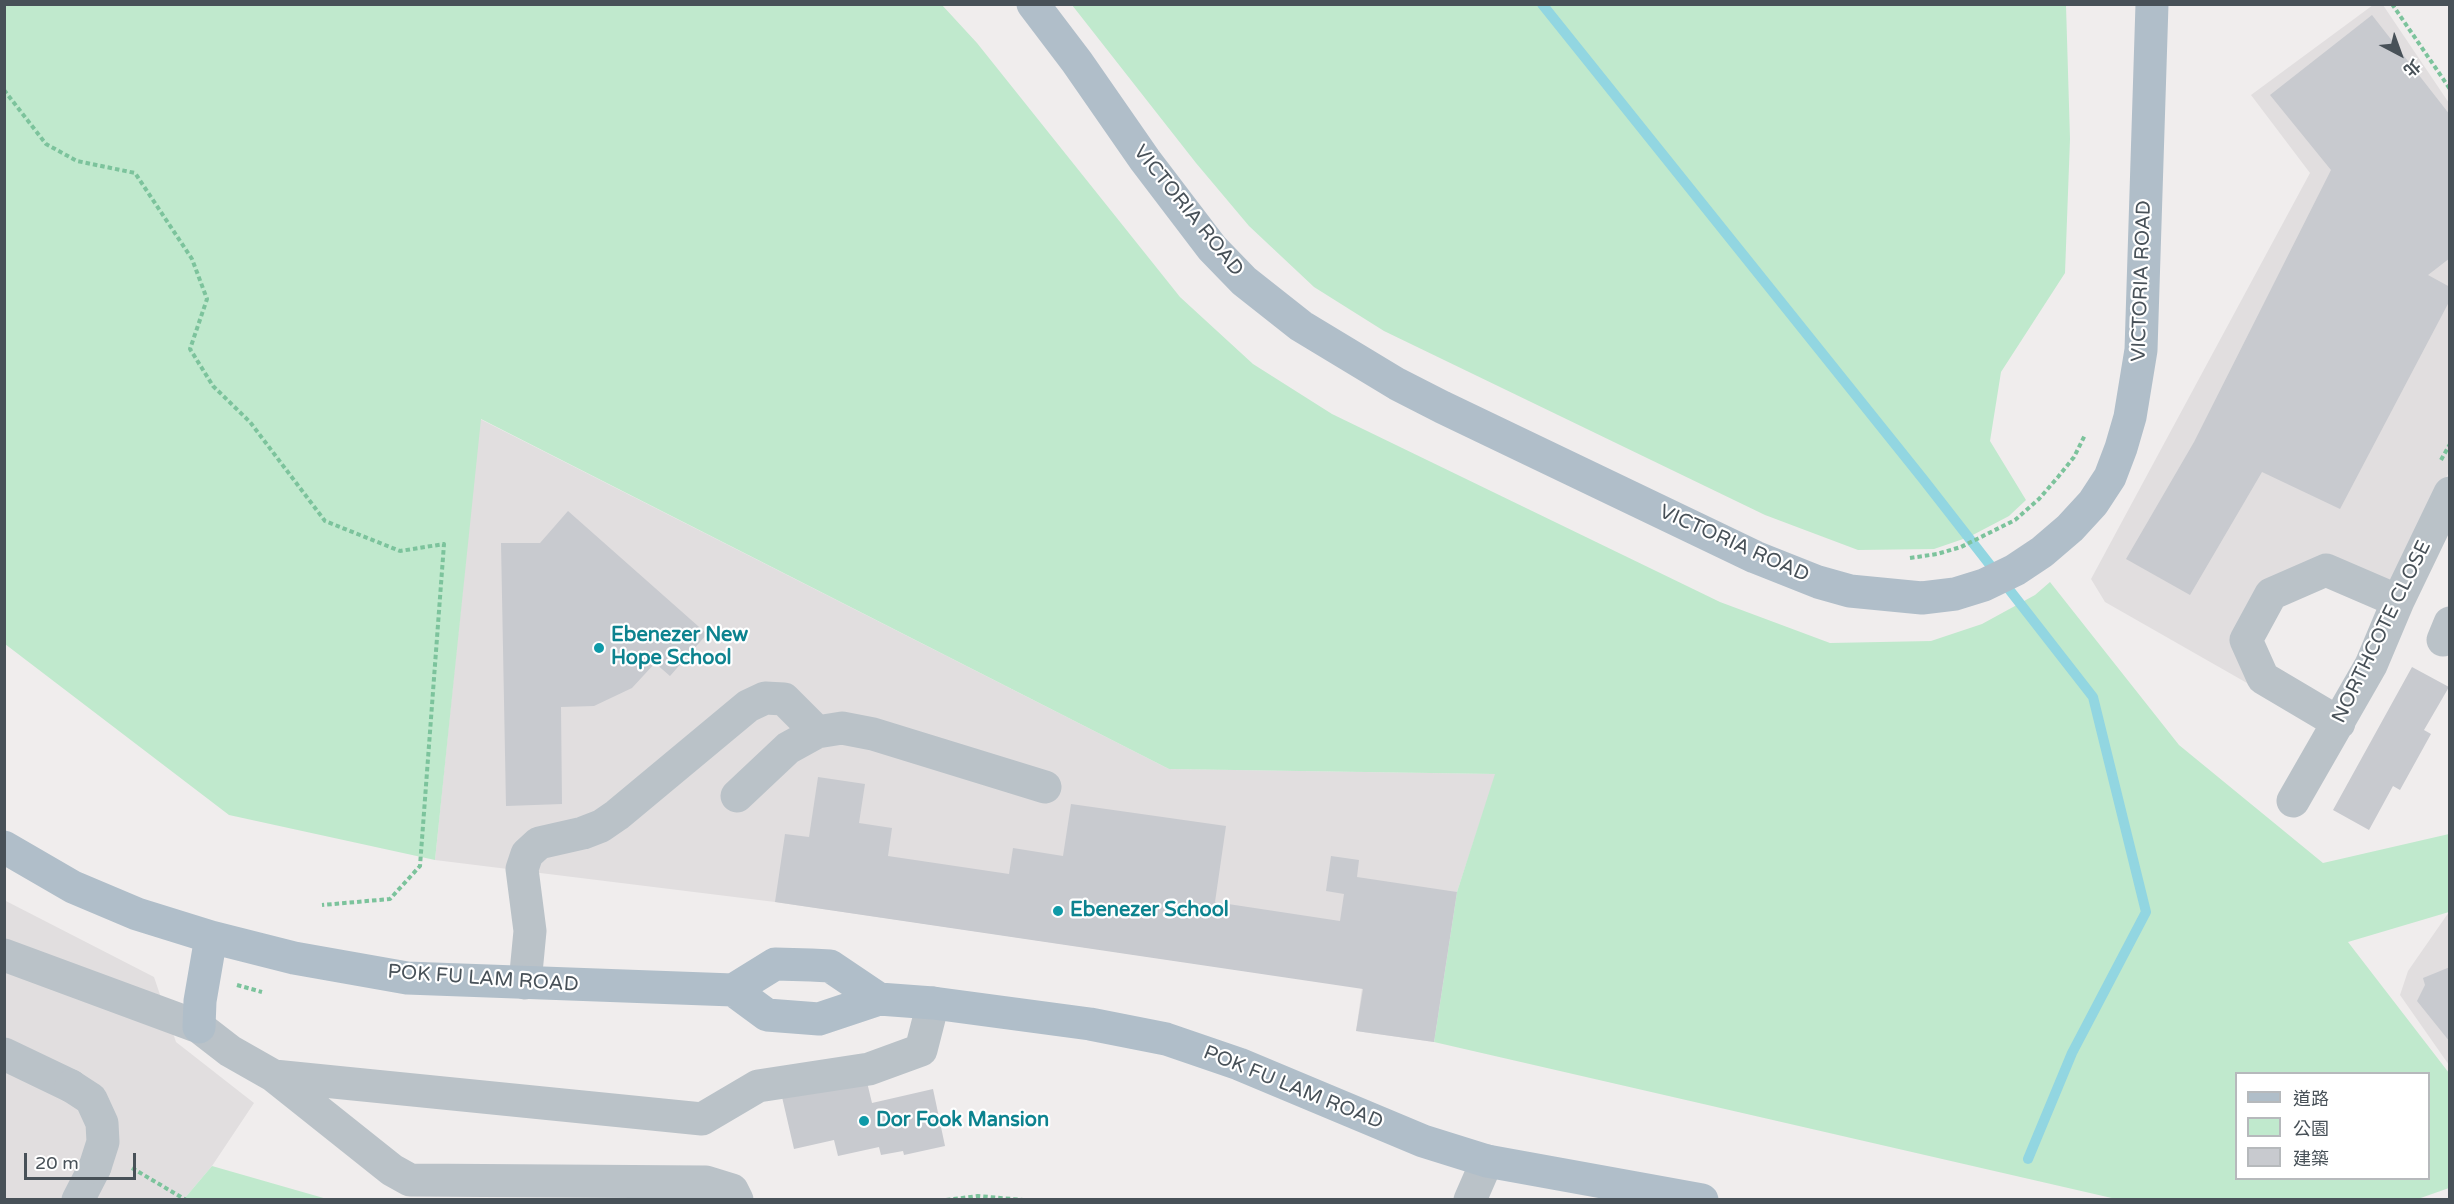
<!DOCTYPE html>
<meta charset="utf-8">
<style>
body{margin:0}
#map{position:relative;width:2454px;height:1204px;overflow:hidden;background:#f0eded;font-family:"Varela Round","Noto Sans TC",sans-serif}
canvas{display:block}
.frame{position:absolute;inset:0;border:6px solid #485158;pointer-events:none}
.legend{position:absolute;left:2235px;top:1072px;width:195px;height:108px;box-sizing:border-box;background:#fff;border:2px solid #b6b9bc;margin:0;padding:8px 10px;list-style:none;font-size:18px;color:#485158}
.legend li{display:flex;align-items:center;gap:12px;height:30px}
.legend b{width:30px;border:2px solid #b6b9bc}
.north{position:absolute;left:2370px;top:24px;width:60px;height:60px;-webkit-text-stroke:4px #fff;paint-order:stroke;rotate:139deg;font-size:16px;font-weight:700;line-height:24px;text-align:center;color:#485158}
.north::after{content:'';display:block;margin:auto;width:21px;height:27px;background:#485158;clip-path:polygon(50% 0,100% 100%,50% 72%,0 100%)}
.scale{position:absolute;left:24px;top:1153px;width:112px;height:27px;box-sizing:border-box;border:3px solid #485158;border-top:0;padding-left:8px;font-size:18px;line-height:21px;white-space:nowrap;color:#485158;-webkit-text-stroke:4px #fff;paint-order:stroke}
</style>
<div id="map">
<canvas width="2454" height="1204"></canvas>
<div class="frame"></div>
<ul class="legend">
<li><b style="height:8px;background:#b0bec9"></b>道路</li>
<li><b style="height:16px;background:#c0e9cd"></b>公園</li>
<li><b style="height:16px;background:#c8cacf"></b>建築</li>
</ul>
<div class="north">北</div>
<div class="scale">20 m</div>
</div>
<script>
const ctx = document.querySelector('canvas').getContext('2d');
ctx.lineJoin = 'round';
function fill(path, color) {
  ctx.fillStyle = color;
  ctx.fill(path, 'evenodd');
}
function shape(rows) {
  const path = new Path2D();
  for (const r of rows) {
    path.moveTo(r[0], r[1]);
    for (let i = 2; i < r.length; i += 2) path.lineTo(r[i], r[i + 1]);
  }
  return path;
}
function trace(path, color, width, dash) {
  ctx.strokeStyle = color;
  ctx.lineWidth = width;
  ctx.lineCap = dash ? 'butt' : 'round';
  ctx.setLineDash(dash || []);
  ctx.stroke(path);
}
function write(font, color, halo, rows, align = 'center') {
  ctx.font = font + ' "Varela Round",sans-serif';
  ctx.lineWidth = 4.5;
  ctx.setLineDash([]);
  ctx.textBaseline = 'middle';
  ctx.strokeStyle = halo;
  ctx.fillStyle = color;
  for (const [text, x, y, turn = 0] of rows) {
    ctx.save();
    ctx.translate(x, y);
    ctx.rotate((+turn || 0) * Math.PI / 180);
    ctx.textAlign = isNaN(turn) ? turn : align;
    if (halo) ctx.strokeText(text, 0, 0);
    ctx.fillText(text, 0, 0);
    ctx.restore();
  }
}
const education = shape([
 [2373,5,2383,5,2449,103,2449,472,2388,591,2322,563,2254,595,2254,687,2105,602,2091,579,2310,173,2251,95],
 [480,419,1169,769,1496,774,1457,892,1434,1042,1356,1031,1362,988,775,902,435,860],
 [4,900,154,977,176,1042,254,1103,212,1166,184,1199,5,1199],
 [2449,912,2449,1065,2400,995,2408,971]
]);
const green = shape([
 [4,5,942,5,977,43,1180,297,1253,364,1332,414,1720,602,1830,643,1931,641,1982,624,2035,595,2050,582,2179,745,2323,863,2449,834,2449,912,2348,942,2449,1073,2449,1188,2415,1200,2116,1199,1434,1042,1457,892,1495,774,1169,769,481,419,435,860,229,815,5,644],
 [2236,1074,2428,1074,2428,1178,2236,1178],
 [1072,5,2066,5,2070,139,2065,273,2001,372,1990,441,2026,500,2009,516,1969,537,1934,549,1858,550,1765,515,1384,331,1314,287,1249,226,1196,163],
 [212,1166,327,1199,184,1199]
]);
const stream = shape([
 [1542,4,1923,479,2093,697,2146,912,2072,1053,2028,1159]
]);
const building = shape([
 [2372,15,2450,115,2450,258,2428,275,2450,287,2450,300,2340,509,2262,472,2190,595,2126,559,2194,442,2331,170,2270,95],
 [568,511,707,634,670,676,655,663,632,688,594,706,561,707,562,804,506,806,501,543,540,543],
 [2412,667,2449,687,2424,730,2431,734,2400,790,2393,786,2369,830,2333,810],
 [818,777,865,784,859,823,892,828,888,856,1009,874,1013,848,1063,856,1071,804,1226,826,1215,902,1340,921,1344,894,1326,891,1331,856,1359,860,1357,877,1457,892,1434,1042,1356,1031,1363,989,775,902,785,834,809,837],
 [2450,967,2450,1042,2417,1001,2425,985,2423,978],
 [866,1078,872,1103,933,1089,945,1146,904,1155,903,1151,881,1155,879,1147,838,1156,834,1140,794,1149,782,1097]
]);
const path = shape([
 [2392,4,2450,89],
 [4,90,46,144,77,161,135,173,192,259,207,299,190,349,213,386,250,422,325,521,400,551,444,544,420,866,390,899,322,905],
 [2441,460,2450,444],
 [1910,558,1937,554,1961,547,2015,520,2039,499,2058,477,2074,457,2085,435],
 [237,985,262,992],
 [132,1168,186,1200],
 [946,1200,978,1196,1023,1200]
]);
const minor = shape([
 [2443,640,2450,623],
 [2339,723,2263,678,2246,640,2271,594,2326,570,2398,601],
 [737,796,788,748,817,732,842,728,873,734,1045,787],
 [2293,801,2371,665,2398,601,2450,493],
 [4,955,199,1027,230,1051,274,1076,392,1170,410,1180,706,1182,732,1190,737,1200],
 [525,983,530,931,522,869,527,854,539,843,583,833,601,826,617,815,748,706,765,698,784,699,817,732],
 [4,1054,71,1086],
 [274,1076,702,1119,758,1086,869,1069,921,1050,933,1003],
 [78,1200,95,1167],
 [1470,1200,1487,1161]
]);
const major = shape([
 [1033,4,1077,62,1145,160,1212,248,1244,281,1301,326,1397,384,1442,407,1755,557,1818,582,1850,591,1922,598,1955,594,1984,585,2015,570,2042,552,2070,528,2093,503,2110,477,2121,448,2130,417,2141,350,2152,4],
 [4,847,73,887,137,914,211,937,294,958,407,978,733,990,767,1015,819,1019,879,999,933,1003,1090,1024,1166,1039,1239,1064,1423,1141,1487,1161,1702,1200],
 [733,990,775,964,811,965,830,966,879,999],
 [199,1027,200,1001,211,937]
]);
const minorBridge = shape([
 [71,1086,91,1099,102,1123,103,1142,95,1167]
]);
const markers = [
 [599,648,6,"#0f9aa8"],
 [1058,911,6,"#0f9aa8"],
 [864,1121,6,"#0f9aa8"]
];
const streetNames = [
 ["VICTORIA ROAD",1188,211,51],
 ["VICTORIA ROAD",2142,281,-88],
 ["VICTORIA ROAD",1734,544,24],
 ["NORTHCOTE CLOSE",2382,632,-64],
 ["POK FU LAM ROAD",483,979,4],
 ["POK FU LAM ROAD",1293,1088,22]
];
const cultureNames = [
 ["Ebenezer New",611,636],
 ["Hope School",611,659],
 ["Ebenezer School",1070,911],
 ["Dor Fook Mansion",876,1121]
];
fill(education, '#e1dedf');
fill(green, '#c0e9cd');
trace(stream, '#92d6e1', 10);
fill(building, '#c8cacf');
trace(path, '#7cc39c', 4, [4.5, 3]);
trace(minor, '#bac2c8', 33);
trace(major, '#b0bec9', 33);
trace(minorBridge, '#bac2c8', 33);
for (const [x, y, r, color] of markers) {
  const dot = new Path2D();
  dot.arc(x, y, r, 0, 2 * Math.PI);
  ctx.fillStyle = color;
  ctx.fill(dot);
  trace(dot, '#fff', 2);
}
write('20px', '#485158', '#fff', streetNames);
write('bold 20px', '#0d838f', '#fff', cultureNames, 'left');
</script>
